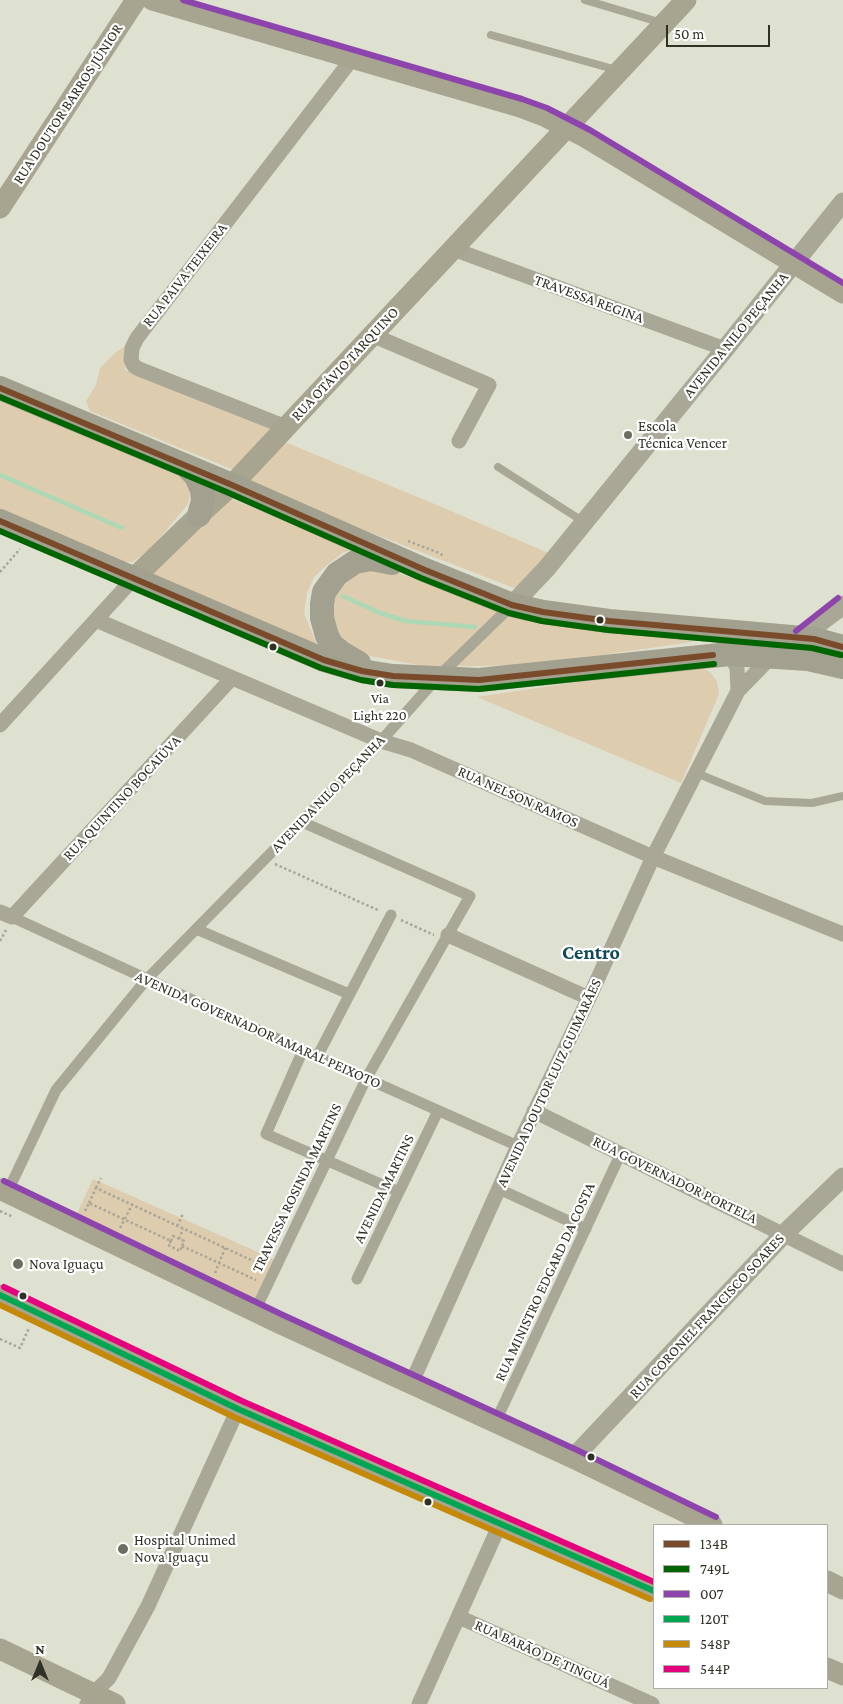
<!DOCTYPE html>
<meta charset="utf-8">
<style>
body{margin:0}
#map{position:relative;width:843px;height:1704px;overflow:hidden;background:#dee0d0;font-family:"Crimson Pro",serif}
canvas{display:block}
.legend{position:absolute;left:653px;top:1524px;width:175px;height:165px;box-sizing:border-box;background:#fff;border:1px solid #acada8;margin:0;padding:6px 9px;list-style:none;font-size:15px;color:#2f3125}
.legend li{display:flex;align-items:center;gap:10px;height:25px}
.legend b{width:25px;border:1px solid #acada8}
.north{position:absolute;left:15px;top:1639px;width:50px;height:50px;-webkit-text-stroke:4px #fff;paint-order:stroke;rotate:0deg;font-size:14px;font-weight:700;line-height:20px;text-align:center;color:#2f3125}
.north::after{content:'';display:block;margin:auto;width:18px;height:22px;background:#2f3125;clip-path:polygon(50% 0,100% 100%,50% 72%,0 100%)}
.scale{position:absolute;left:666px;top:25px;width:104px;height:22px;box-sizing:border-box;border:2px solid #2f3125;border-top:0;padding-left:6px;font-size:15px;line-height:18px;white-space:nowrap;color:#2f3125;-webkit-text-stroke:4px #fff;paint-order:stroke}
</style>
<div id="map">
<canvas width="843" height="1704"></canvas>
<ul class="legend">
<li><b style="height:6px;background:#7a4b2a"></b>134B</li>
<li><b style="height:6px;background:#006400"></b>749L</li>
<li><b style="height:6px;background:#8e44ad"></b>007</li>
<li><b style="height:6px;background:#00a651"></b>120T</li>
<li><b style="height:6px;background:#c58909"></b>548P</li>
<li><b style="height:6px;background:#e5007d"></b>544P</li>
</ul>
<div class="north">N</div>
<div class="scale">50 m</div>
</div>
<script>
const ctx = document.querySelector('canvas').getContext('2d');
ctx.lineJoin = 'round';
function fill(path, color) {
  ctx.fillStyle = color;
  ctx.fill(path, 'evenodd');
}
function shape(rows) {
  const path = new Path2D();
  for (const r of rows) {
    path.moveTo(r[0], r[1]);
    for (let i = 2; i < r.length; i += 2) path.lineTo(r[i], r[i + 1]);
  }
  return path;
}
function trace(path, color, width, dash) {
  ctx.strokeStyle = color;
  ctx.lineWidth = width;
  ctx.lineCap = dash ? 'butt' : 'round';
  ctx.setLineDash(dash || []);
  ctx.stroke(path);
}
function write(font, color, halo, rows, align = 'center') {
  ctx.font = font + ' "Crimson Pro",serif';
  ctx.lineWidth = 4.5;
  ctx.setLineDash([]);
  ctx.textBaseline = 'middle';
  ctx.strokeStyle = halo;
  ctx.fillStyle = color;
  for (const [text, x, y, turn = 0] of rows) {
    ctx.save();
    ctx.translate(x, y);
    ctx.rotate((+turn || 0) * Math.PI / 180);
    ctx.textAlign = isNaN(turn) ? turn : align;
    if (halo) ctx.strokeText(text, 0, 0);
    ctx.fillText(text, 0, 0);
    ctx.restore();
  }
}
const green = shape([
 [132,342,125,370,279,428,241,473,90,411,86,401,96,385,100,368,115,353],
 [0,398,160,460,191,485,188,504,149,551,132,562,121,562,0,512],
 [285,442,444,508,553,555,519,590,243,483],
 [229,498,354,549,342,553,327,565,314,577,307,593,304,614,318,647,146,575],
 [374,566,417,579,513,614,680,636,692,642,601,655,514,665,481,666,424,666,370,656,346,647,331,626,334,585],
 [684,666,699,667,710,672,717,681,719,694,681,783,477,697],
 [93,1179,278,1261,255,1309,73,1222]
]);
const stream = shape([
 [0,475,122,528],
 [343,596,380,613,406,621,475,627]
]);
const path = shape([
 [408,541,437,552,444,556],
 [0,572,20,549],
 [275,864,380,911],
 [401,920,434,935],
 [0,941,6,930],
 [96,1188,101,1178],
 [89,1203,96,1188,264,1266],
 [0,1211,13,1217],
 [85,1211,89,1203,171,1241],
 [177,1226,183,1214],
 [120,1228,132,1205],
 [179,1239,183,1229],
 [171,1241,173,1236,184,1241,182,1246],
 [171,1241,168,1245,180,1251,182,1246],
 [182,1246,256,1280],
 [215,1273,225,1248],
 [0,1339,20,1348,29,1328]
]);
const service = shape([
 [585,0,662,23],
 [491,35,617,70],
 [498,467,584,522],
 [696,773,765,801,812,803,843,796]
]);
const pedestrian = shape([
 [12,917,273,1037,518,1146],
 [196,929,349,994],
 [303,1050,266,1134,399,1192],
 [317,1057,391,915],
 [499,1189,586,1229],
 [7,1193,56,1090,146,980,381,741,436,679,512,605],
 [357,1279,438,1111],
 [255,1311,366,1079,470,896,302,822],
 [495,1423,621,1153]
]);
const minor = shape([
 [453,249,725,349],
 [372,335,489,385,459,441],
 [286,427,139,369,134,366,131,360,132,348,137,338,352,59],
 [96,620,381,741,411,750,653,857,843,934],
 [730,654,737,668,738,691],
 [0,725,134,578],
 [0,912,12,917,232,678],
 [448,935,589,998],
 [534,1111,843,1264],
 [411,1384,518,1146,589,998,653,857,738,691,772,656],
 [459,1617,652,1704],
 [87,1704,93,1694,109,1678,148,1606,238,1409],
 [419,1704,500,1524]
]);
const tertiary = shape([
 [512,605,547,568,725,349,843,202],
 [794,642,843,605],
 [573,1458,784,1234,843,1177]
]);
const secondary = shape([
 [152,0,520,107,544,116,585,137,843,293],
 [0,208,136,0],
 [134,578,199,515,232,485,686,0],
 [0,1189,279,1323,573,1458,712,1525],
 [0,1295,238,1409,654,1591],
 [827,1581,843,1589],
 [0,1649,115,1704],
 [827,1668,843,1675]
]);
const primary = shape([
 [0,388,232,485,425,570,512,605,543,612,609,621,814,639,843,647],
 [186,466,196,476,202,490,203,501,199,515],
 [0,521,324,660,362,671,380,674,393,676,479,680,730,654,808,659,843,667],
 [359,663,342,653,332,645,327,636,322,618,322,604,324,592,337,574,355,562,371,559,392,563]
]);
const bus1 = shape([
 [0,388,232,485,425,570,512,605,543,612,609,621,814,639,843,647],
 [0,521,324,660,362,671,393,676,479,680,713,655]
]);
const bus2 = shape([
 [0,397,229,493,421,578,509,613,542,621,608,630,812,648,841,655],
 [0,531,321,668,361,680,393,685,479,689,714,664]
]);
const bus3 = shape([
 [183,0,522,99,547,108,590,130,843,283],
 [796,631,838,598],
 [4,1181,283,1315,577,1450,716,1517]
]);
const bus4 = shape([
 [0,1295,238,1409,654,1591]
]);
const bus5 = shape([
 [0,1305,234,1417,650,1599]
]);
const bus6 = shape([
 [4,1287,242,1401,654,1582]
]);
const markers = [
 [628,435,5,"#6c6e61"],
 [600,620,4.5,"#2f3125"],
 [273,647,4.5,"#2f3125"],
 [380,683,4.5,"#2f3125"],
 [18,1264,6,"#6c6e61"],
 [23,1296,4.5,"#2f3125"],
 [591,1457,4.5,"#2f3125"],
 [428,1502,4.5,"#2f3125"],
 [123,1549,6,"#6c6e61"]
];
const busNames = [
 ["Via",380,699],
 ["Light 220",380,716]
];
const streetNames = [
 ["RUA DOUTOR BARROS JÚNIOR",68,104,-57],
 ["RUA PAIVA TEIXEIRA",185,275,-52],
 ["TRAVESSA REGINA",589,299,20],
 ["AVENIDA NILO PEÇANHA",736,335,-51],
 ["RUA OTÁVIO TARQUINO",345,364,-47],
 ["AVENIDA NILO PEÇANHA",328,794,-46],
 ["RUA NELSON RAMOS",518,797,24],
 ["RUA QUINTINO BOCAIÚVA",122,798,-47],
 ["AVENIDA GOVERNADOR AMARAL PEIXOTO",258,1030,24],
 ["AVENIDA DOUTOR LUIZ GUIMARÃES",549,1083,-65],
 ["RUA GOVERNADOR PORTELA",675,1180,26],
 ["TRAVESSA ROSINDA MARTINS",297,1188,-64],
 ["AVENIDA MARTINS",384,1189,-64],
 ["RUA MINISTRO EDGARD DA COSTA",545,1282,-65],
 ["RUA CORONEL FRANCISCO SOARES",707,1316,-47],
 ["RUA BARÃO DE TINGUÁ",542,1654,24]
];
const poiNames = [
 ["Escola",638,426],
 ["Técnica Vencer",638,443],
 ["Nova Iguaçu",29,1264],
 ["Hospital Unimed",134,1540],
 ["Nova Iguaçu",134,1557]
];
const districtNames = [
 ["Centro",591,953]
];
fill(green, '#ddccad');
trace(stream, '#acd8b5', 4.5);
trace(path, '#a7a699', 2.5, [2.5, 2.5]);
trace(service, '#a9a796', 8);
trace(pedestrian, '#a9a796', 11);
trace(minor, '#a9a796', 15);
trace(tertiary, '#a9a796', 19);
trace(secondary, '#a7a490', 21);
trace(primary, '#a2a08f', 24);
trace(bus1, '#7a4b2a', 6);
trace(bus2, '#006400', 6);
trace(bus3, '#8e44ad', 6);
trace(bus4, '#00a651', 6);
trace(bus5, '#c58909', 6);
trace(bus6, '#e5007d', 6);
for (const [x, y, r, color] of markers) {
  const dot = new Path2D();
  dot.arc(x, y, r, 0, 2 * Math.PI);
  ctx.fillStyle = color;
  ctx.fill(dot);
  trace(dot, '#fff', 2);
}
write('14px', '#2f3125', '#fff', busNames);
write('15px', '#2f3125', '#fff', streetNames);
write('15px', '#2f3125', '#fff', poiNames, 'left');
write('bold 20px', '#104a56', '#fff', districtNames);
</script>
